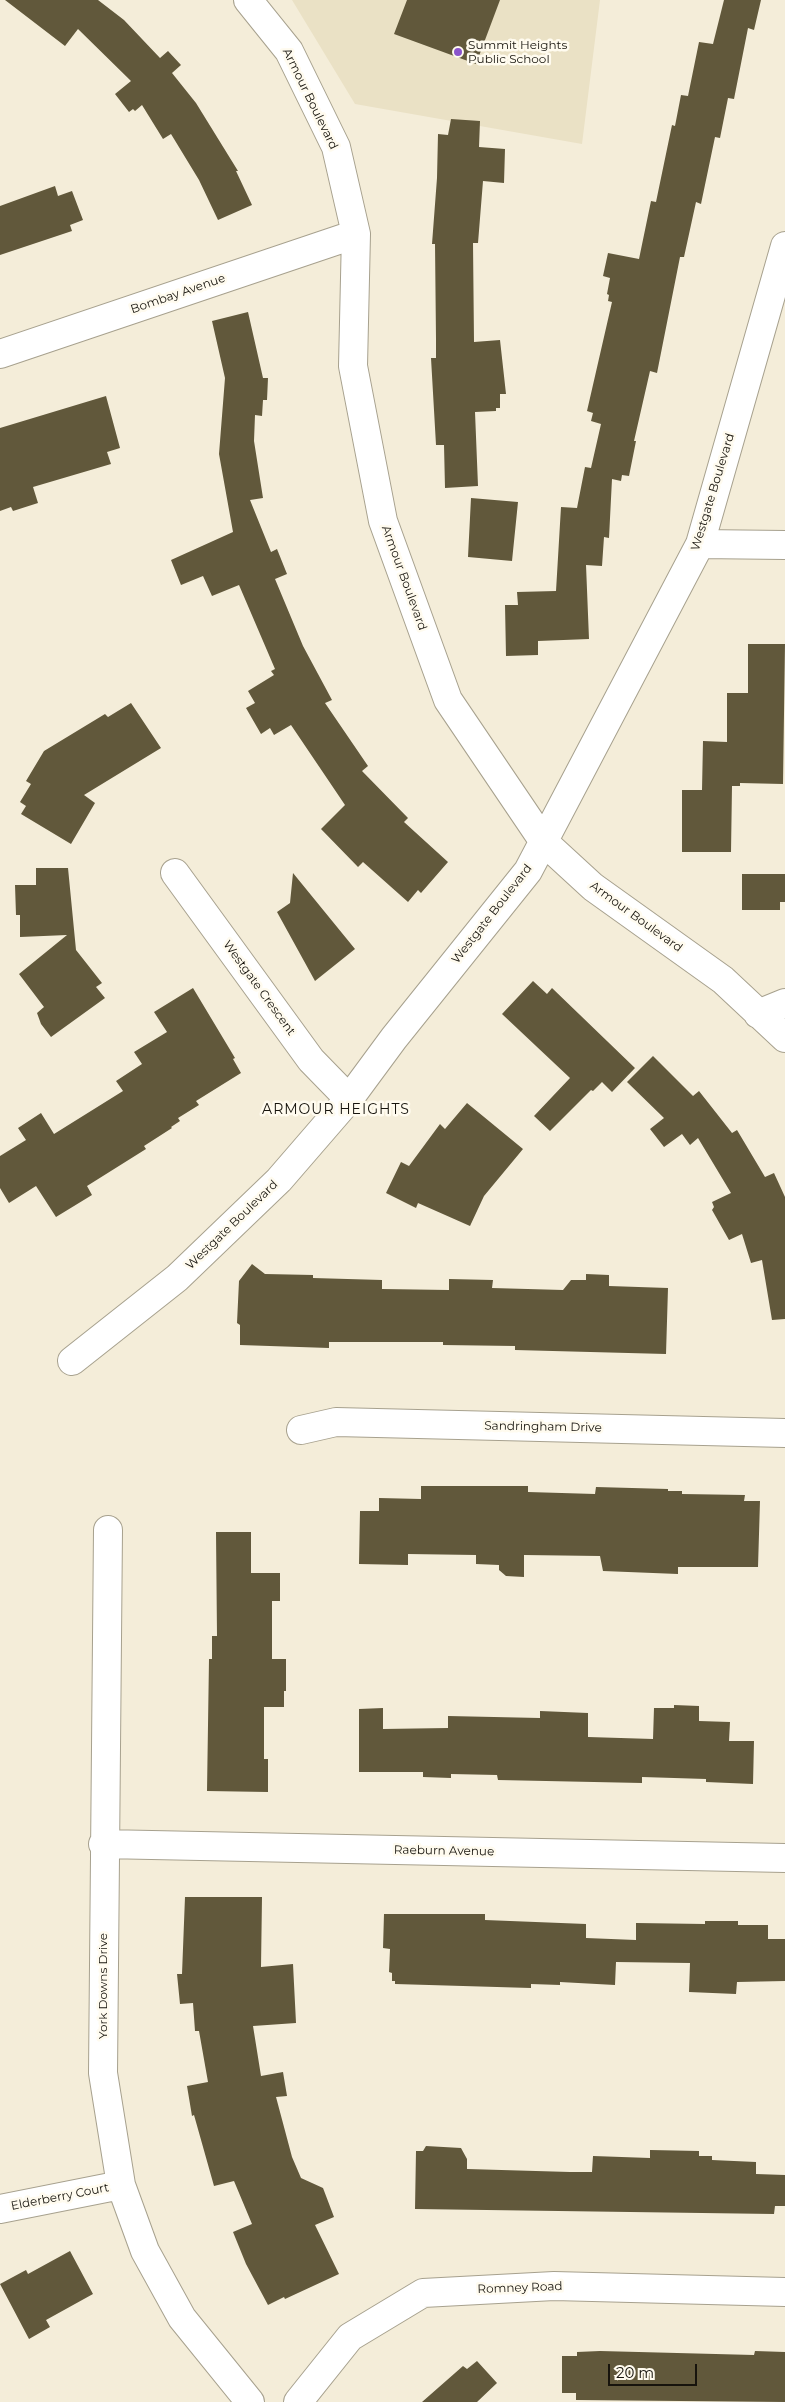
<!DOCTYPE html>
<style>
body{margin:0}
#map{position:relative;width:785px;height:2402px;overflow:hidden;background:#f4edd9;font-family:Montserrat,sans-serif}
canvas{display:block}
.scale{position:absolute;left:608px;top:2364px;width:89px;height:22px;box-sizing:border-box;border:2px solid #17140d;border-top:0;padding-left:6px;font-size:15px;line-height:18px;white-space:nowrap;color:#17140d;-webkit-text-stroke:4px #fffbef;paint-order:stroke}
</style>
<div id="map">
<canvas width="785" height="2402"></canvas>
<div class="scale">20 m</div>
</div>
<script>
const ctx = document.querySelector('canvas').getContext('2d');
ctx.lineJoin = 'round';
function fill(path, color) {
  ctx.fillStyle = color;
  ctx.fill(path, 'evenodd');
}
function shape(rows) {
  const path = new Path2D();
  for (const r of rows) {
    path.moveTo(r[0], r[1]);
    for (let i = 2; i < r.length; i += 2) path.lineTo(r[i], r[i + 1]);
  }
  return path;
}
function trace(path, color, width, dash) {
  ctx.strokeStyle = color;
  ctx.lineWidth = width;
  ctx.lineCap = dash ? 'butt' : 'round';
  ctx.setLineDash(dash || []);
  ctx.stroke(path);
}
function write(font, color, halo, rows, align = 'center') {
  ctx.font = font + ' Montserrat,sans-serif';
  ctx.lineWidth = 5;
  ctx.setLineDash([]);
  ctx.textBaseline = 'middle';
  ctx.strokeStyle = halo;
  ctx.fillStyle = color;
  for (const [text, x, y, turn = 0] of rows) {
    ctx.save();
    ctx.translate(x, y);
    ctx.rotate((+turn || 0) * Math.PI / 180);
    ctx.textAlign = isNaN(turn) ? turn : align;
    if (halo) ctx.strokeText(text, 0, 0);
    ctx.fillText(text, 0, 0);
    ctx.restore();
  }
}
const built = shape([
 [292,0,600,0,582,144,355,104]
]);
const building = shape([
 [5,0,98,0,124,20,160,58,168,51,181,65,172,73,196,103,238,171,236,171,252,205,218,220,199,180,171,134,163,139,142,105,135,111,133,109,129,112,115,94,131,81,78,29,65,46],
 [407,0,500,0,476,64,394,34],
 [724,0,761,0,754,30,748,28,734,99,728,98,720,138,715,137,701,204,696,202,684,257,680,257,657,373,650,371,634,441,636,441,629,476,622,475,621,481,612,479,609,538,604,537,602,566,586,565,589,639,538,641,538,655,506,656,505,605,518,605,517,592,556,591,561,507,577,508,585,467,591,468,601,424,591,421,593,413,587,411,612,302,608,301,609,295,607,294,610,278,603,276,608,253,639,259,651,201,656,202,672,125,675,126,681,95,688,96,699,42,713,44],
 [451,119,480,121,479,147,505,149,504,183,483,181,478,243,473,243,474,342,500,340,506,394,500,394,500,408,496,408,496,411,475,412,478,486,445,488,444,445,436,445,431,358,436,358,436,339,435,244,432,244,437,178,438,134,448,135],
 [55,186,58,196,72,191,83,220,70,225,72,231,0,255,0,206],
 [248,312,263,378,268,378,267,400,263,400,262,416,255,415,254,441,263,498,250,500,271,552,277,549,287,574,275,579,303,646,332,700,325,703,368,766,362,771,408,818,404,822,448,862,421,893,418,890,408,902,363,862,358,867,321,829,345,805,291,725,274,735,270,728,261,734,246,708,255,703,248,691,274,675,271,671,275,669,239,585,212,596,203,576,181,585,171,560,233,532,219,454,225,378,212,321],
 [106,396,120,448,107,452,111,464,33,487,38,503,13,511,11,507,0,511,0,428],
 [471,498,518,502,512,561,468,557],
 [748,644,785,644,783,784,740,783,740,786,732,786,731,852,682,852,682,790,702,790,703,741,727,742,727,693,748,693],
 [131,703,161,748,84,795,95,803,71,844,21,814,26,806,20,802,31,784,26,781,44,751,105,714,108,717],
 [36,868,68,868,76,950,102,983,96,987,105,998,51,1037,41,1024,37,1013,44,1007,19,974,67,935,20,937,20,915,16,915,15,885,36,885],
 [293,873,355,949,315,981,277,912,290,903],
 [742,874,785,874,785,902,780,902,780,910,742,910],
 [533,981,547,994,552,988,635,1068,612,1092,602,1082,593,1091,591,1090,550,1131,534,1116,570,1078,502,1014],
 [193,988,235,1058,233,1059,241,1073,196,1101,199,1105,178,1118,180,1121,171,1127,172,1128,144,1146,146,1149,87,1186,92,1195,56,1217,36,1186,9,1203,0,1188,0,1156,26,1140,18,1128,41,1113,54,1134,123,1091,116,1081,142,1064,134,1052,167,1032,154,1012],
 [653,1056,693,1096,699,1091,732,1133,737,1130,765,1177,774,1173,785,1197,785,1319,772,1320,762,1260,751,1263,742,1234,729,1240,712,1210,714,1207,712,1202,731,1193,698,1138,690,1145,682,1134,664,1147,650,1129,664,1118,627,1082],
 [467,1103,523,1149,484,1196,470,1226,418,1203,416,1208,386,1193,401,1162,409,1166,440,1124,445,1129],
 [252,1264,265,1274,313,1275,313,1278,382,1280,382,1289,449,1290,449,1279,493,1280,492,1288,563,1290,571,1280,586,1280,586,1274,609,1275,609,1286,668,1288,666,1354,515,1350,515,1346,443,1345,443,1342,329,1342,329,1348,240,1345,240,1325,237,1323,239,1281],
 [421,1486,528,1486,528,1492,595,1494,596,1487,668,1489,668,1491,682,1491,682,1494,745,1495,744,1501,760,1501,758,1567,678,1567,678,1574,603,1571,600,1556,524,1555,524,1577,506,1576,499,1570,499,1565,476,1564,476,1555,408,1554,408,1565,359,1564,360,1511,379,1511,379,1498,421,1499],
 [216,1532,251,1532,251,1573,280,1573,280,1601,272,1601,272,1659,286,1659,286,1691,284,1691,284,1707,264,1707,264,1759,268,1759,268,1792,207,1791,209,1659,212,1659,212,1636,217,1636],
 [674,1705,699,1706,699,1721,730,1722,729,1741,754,1741,753,1784,706,1782,706,1779,642,1777,642,1783,498,1780,497,1775,451,1774,451,1778,423,1777,423,1772,359,1772,359,1709,383,1708,383,1729,448,1728,448,1716,540,1718,540,1711,588,1713,588,1737,653,1739,654,1708,674,1708],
 [185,1897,262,1897,261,1967,293,1964,296,2023,253,2026,261,2076,283,2072,287,2096,276,2097,292,2157,301,2178,323,2188,334,2217,315,2225,339,2274,285,2299,284,2297,268,2305,246,2264,233,2232,252,2224,234,2181,214,2186,194,2115,192,2116,187,2086,208,2082,199,2031,195,2031,193,2003,180,2004,177,1974,182,1974],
 [384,1914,485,1914,485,1920,586,1924,586,1938,636,1940,636,1923,705,1924,705,1921,738,1921,738,1925,768,1925,768,1939,785,1939,785,1981,737,1982,736,1994,689,1992,690,1963,616,1962,615,1985,560,1982,560,1985,531,1984,531,1988,395,1984,395,1981,392,1981,392,1973,389,1972,390,1949,383,1948],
 [426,2146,461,2148,467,2159,467,2169,570,2172,592,2172,593,2156,650,2158,650,2150,699,2151,699,2156,712,2156,712,2160,756,2162,756,2174,785,2175,785,2206,775,2206,774,2214,415,2209,416,2151,423,2151],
 [70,2251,93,2294,46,2320,50,2327,29,2339,0,2284,26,2270,28,2274],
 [600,2351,754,2355,755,2351,785,2352,785,2402,576,2400,576,2393,562,2393,562,2356,577,2356,577,2352],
 [477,2361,497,2383,477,2402,422,2402,463,2366,467,2369]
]);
const minor = shape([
 [248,0,289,51,336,147,356,234,353,366,383,521,448,700,544,842,593,887,723,980,785,1038],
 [0,354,356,234],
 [700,544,785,545],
 [175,873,311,1060,349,1099],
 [758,1014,785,1003],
 [72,1361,177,1278,279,1180,349,1099,394,1038,528,871,700,544,785,246],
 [301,1430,336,1422,785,1433],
 [108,1530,103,2073,121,2185,145,2251,182,2318,250,2402],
 [103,1844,785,1858],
 [0,2209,121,2185],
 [298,2402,350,2337,423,2293,554,2286,785,2292]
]);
const markers = [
 [458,52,5,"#8a54cc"]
];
const poiNames = [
 ["Summit Heights",468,45],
 ["Public School",468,59]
];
const streetNames = [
 ["Armour Boulevard",310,99,64],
 ["Bombay Avenue",178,294,-19],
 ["Westgate Boulevard",713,492,-73],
 ["Armour Boulevard",404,578,70],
 ["Westgate Boulevard",492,914,-52],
 ["Armour Boulevard",636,917,36],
 ["Westgate Crescent",259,988,54],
 ["Westgate Boulevard",232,1225,-44],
 ["Sandringham Drive",543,1427,1],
 ["Raeburn Avenue",444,1851,1],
 ["York Downs Drive",103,1986,-90],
 ["Elderberry Court",60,2197,-11],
 ["Romney Road",520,2288,-2]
];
const neighbourhoodNames = [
 ["ARMOUR HEIGHTS",336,1110]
];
fill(built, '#eae1c5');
fill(building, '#61583b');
trace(minor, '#a7a18e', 30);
trace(minor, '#fff', 28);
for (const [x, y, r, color] of markers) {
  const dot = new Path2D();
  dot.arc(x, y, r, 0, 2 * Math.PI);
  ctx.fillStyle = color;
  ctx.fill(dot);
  trace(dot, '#fffbef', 2);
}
write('12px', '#17140d', '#fffbef', poiNames, 'left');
write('12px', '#17140d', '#fffbef', streetNames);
ctx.letterSpacing = '1px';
write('14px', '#17140d', '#fffbef', neighbourhoodNames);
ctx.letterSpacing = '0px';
</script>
